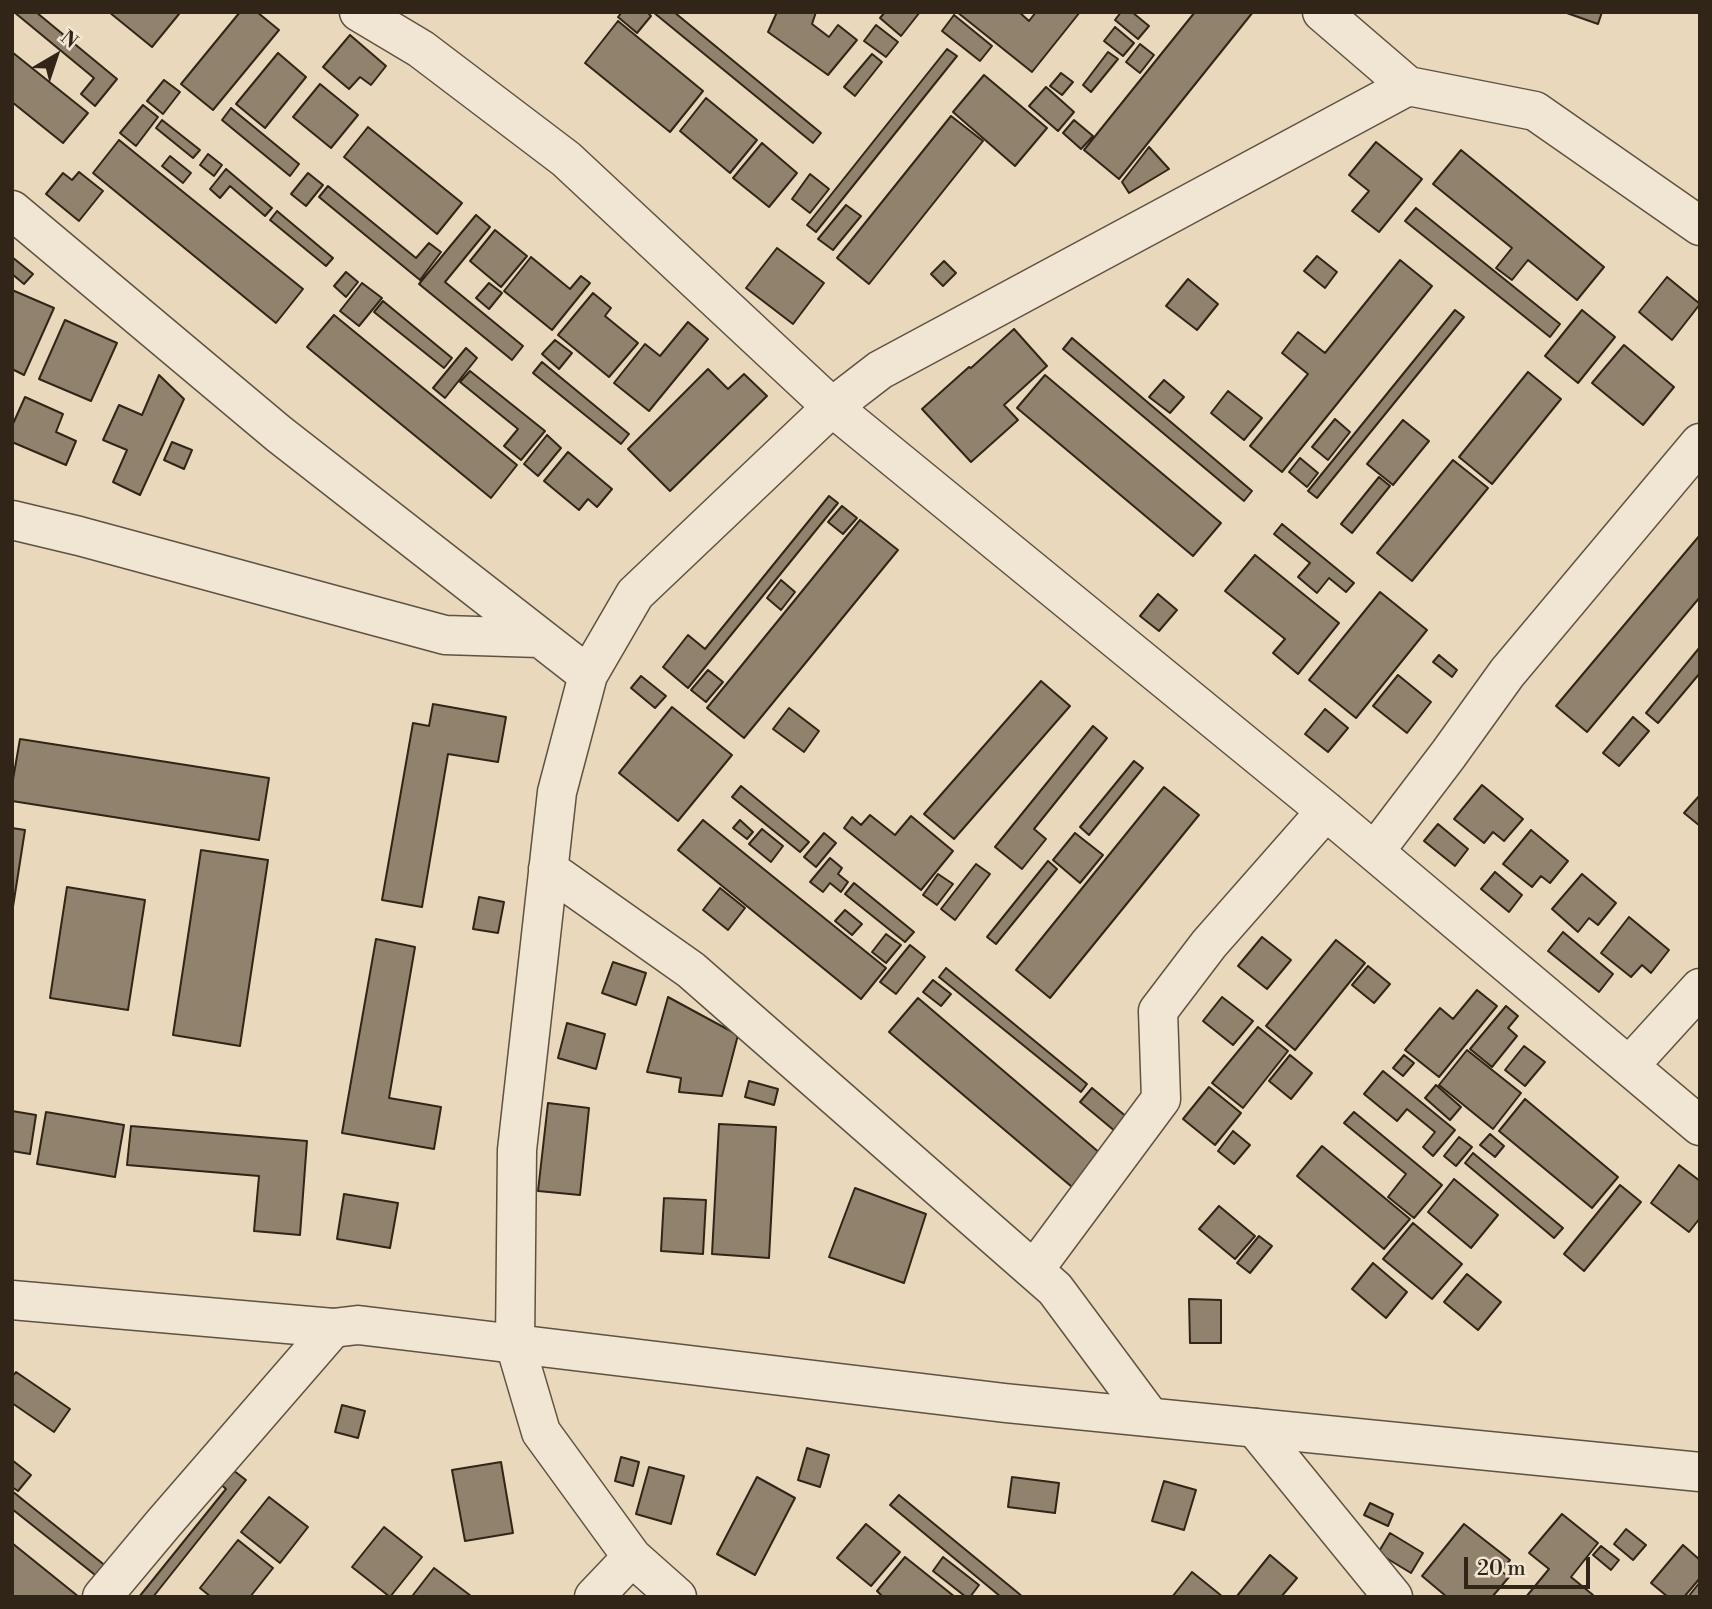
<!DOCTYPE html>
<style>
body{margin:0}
#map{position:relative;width:1712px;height:1609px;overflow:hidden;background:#e9d8bc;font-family:"Libre Bodoni",serif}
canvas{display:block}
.frame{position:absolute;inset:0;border:14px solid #302516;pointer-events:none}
.north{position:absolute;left:21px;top:21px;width:70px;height:70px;-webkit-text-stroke:5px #f1e6d3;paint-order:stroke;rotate:39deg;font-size:19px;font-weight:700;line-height:28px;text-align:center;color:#302516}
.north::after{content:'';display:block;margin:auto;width:24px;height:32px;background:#302516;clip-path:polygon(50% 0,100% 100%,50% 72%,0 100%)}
.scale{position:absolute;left:1464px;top:1557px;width:126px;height:32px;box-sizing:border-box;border:4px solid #302516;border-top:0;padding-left:9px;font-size:21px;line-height:24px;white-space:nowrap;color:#302516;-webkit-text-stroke:5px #f1e6d3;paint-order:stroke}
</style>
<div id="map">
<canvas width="1712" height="1609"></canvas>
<div class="frame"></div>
<div class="north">N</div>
<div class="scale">20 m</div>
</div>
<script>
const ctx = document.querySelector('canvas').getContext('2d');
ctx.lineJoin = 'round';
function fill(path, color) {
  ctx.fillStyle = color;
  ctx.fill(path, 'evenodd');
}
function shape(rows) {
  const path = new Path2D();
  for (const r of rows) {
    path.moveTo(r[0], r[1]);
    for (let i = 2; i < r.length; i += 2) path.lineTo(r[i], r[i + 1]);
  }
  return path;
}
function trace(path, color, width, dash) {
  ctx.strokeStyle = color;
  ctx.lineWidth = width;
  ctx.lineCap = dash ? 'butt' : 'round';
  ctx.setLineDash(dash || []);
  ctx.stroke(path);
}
const building = shape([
 [14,12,36,12,117,79,95,106,81,94,94,78,14,12],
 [109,12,177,12,179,14,152,47,109,12],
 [240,12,257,12,279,30,213,110,181,84,240,12],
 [622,12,647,12,651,16,637,33,618,17,622,12],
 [653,12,674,12,821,133,813,143,653,12],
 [777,12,816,12,812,24,829,37,838,25,857,40,828,75,768,32,777,12],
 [885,12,920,12,901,36,880,18,885,12],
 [957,12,1019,12,1029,21,1036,12,1080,12,1032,72,957,12],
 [1121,12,1132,12,1149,26,1138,39,1115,20,1121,12],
 [1195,12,1253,12,1119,179,1084,150,1195,12],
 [1564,12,1602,12,1598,24,1564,12],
 [954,15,992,46,980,61,942,31,954,15],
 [618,21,703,91,670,132,585,63,618,21],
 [876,25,898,42,886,57,864,41,876,25],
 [1115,27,1134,43,1123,56,1104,41,1115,27],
 [350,35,386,66,371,85,360,77,349,89,323,67,350,35],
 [1140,44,1154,55,1140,73,1126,62,1140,44],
 [947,49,957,56,816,232,807,225,947,49],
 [12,52,88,113,63,143,12,102,12,52],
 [1108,52,1118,59,1091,92,1083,85,1108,52],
 [278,53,306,77,265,128,236,104,278,53],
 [872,54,882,62,855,96,844,87,872,54],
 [1061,73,1073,82,1062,95,1050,86,1061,73],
 [984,75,1047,128,1015,166,953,112,984,75],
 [164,80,180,92,163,114,147,101,164,80],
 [320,84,358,115,331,148,293,117,320,84],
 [1046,87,1074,112,1058,131,1029,106,1046,87],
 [706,98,757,140,730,173,680,131,706,98],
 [143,105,158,117,136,146,120,133,143,105],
 [231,108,299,164,290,176,222,120,231,108],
 [951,116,983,141,869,284,837,258,951,116],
 [162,120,200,150,193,158,156,128,162,120],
 [1074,120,1093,136,1081,149,1063,133,1074,120],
 [368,127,462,203,437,234,344,157,368,127],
 [119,140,303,289,276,323,93,173,119,140],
 [1376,142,1422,179,1379,232,1352,211,1369,191,1349,175,1376,142],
 [762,143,797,173,769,207,733,178,762,143],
 [1149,147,1169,169,1129,193,1122,182,1149,147],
 [1461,150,1604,267,1577,300,1528,260,1512,280,1496,268,1512,248,1433,184,1461,150],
 [208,154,222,165,214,176,200,165,208,154],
 [170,156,191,173,183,183,162,166,170,156],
 [226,169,272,208,265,216,230,186,220,198,210,189,226,169],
 [79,172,103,191,79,221,46,194,63,173,72,180,79,172],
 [308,173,323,185,306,206,291,194,308,173],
 [810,174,829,189,810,213,792,199,810,174],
 [328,186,416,258,429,243,441,252,420,280,319,197,328,186],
 [846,205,861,216,833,250,818,239,846,205],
 [1416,208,1560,324,1550,337,1405,221,1416,208],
 [277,211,333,258,326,266,270,220,277,211],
 [476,215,490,227,445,282,523,346,512,360,419,284,476,215],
 [495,230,527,256,501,287,470,261,495,230],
 [777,248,824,283,793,324,746,288,777,248],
 [1317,256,1337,272,1325,288,1304,271,1317,256],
 [12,257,33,274,24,284,12,274,12,257],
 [531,257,570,289,581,276,590,283,552,330,504,291,531,257],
 [1400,260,1432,286,1282,472,1250,446,1308,374,1282,353,1298,332,1325,353,1400,260],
 [944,261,956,273,943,286,931,274,944,261],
 [346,272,358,282,346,297,334,286,346,272],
 [1667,277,1700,304,1672,340,1639,312,1667,277],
 [1188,279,1218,304,1197,330,1166,306,1188,279],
 [362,283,382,298,359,326,340,311,362,283],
 [489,283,502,293,489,309,476,298,489,283],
 [12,290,54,308,24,375,12,369,12,290],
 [593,293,611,308,605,316,638,343,609,377,558,335,593,293],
 [383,301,452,358,444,368,374,312,383,301],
 [1455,310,1464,317,1317,498,1308,491,1455,310],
 [1582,310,1615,337,1578,383,1545,356,1582,310],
 [334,315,517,465,491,498,307,347,334,315],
 [65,320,117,343,91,401,39,379,65,320],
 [688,322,708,339,649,411,614,383,645,344,660,356,688,322],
 [1014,329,1047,366,1004,405,1018,420,971,462,922,409,969,367,971,368,1014,329],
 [1072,338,1252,491,1244,501,1063,349,1072,338],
 [555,340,572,353,559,369,542,354,555,340],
 [1624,345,1674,387,1643,425,1592,383,1624,345],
 [466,348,477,358,445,398,433,388,466,348],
 [542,362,629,434,621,444,533,373,542,362],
 [708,369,728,389,744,374,767,396,670,491,628,449,708,369],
 [470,371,545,431,521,460,504,446,518,429,460,382,470,371],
 [1528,372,1561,399,1492,484,1459,457,1528,372],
 [159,375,184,399,140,495,113,482,127,450,103,440,119,405,142,415,159,375],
 [1045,375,1221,523,1193,556,1017,408,1045,375],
 [1164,380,1184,397,1170,413,1149,397,1164,380],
 [1228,391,1262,418,1244,440,1211,413,1228,391],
 [25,397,63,414,56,432,76,441,66,465,12,442,12,426,25,397],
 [1335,419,1350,432,1328,460,1312,447,1335,419],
 [1403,420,1429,441,1393,485,1367,464,1403,420],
 [547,435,561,448,538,476,524,464,547,435],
 [172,442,192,450,184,469,164,460,172,442],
 [568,452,612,489,597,507,588,499,579,510,544,481,568,452],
 [1300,458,1318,473,1307,487,1289,472,1300,458],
 [1453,460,1488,488,1412,581,1377,553,1453,460],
 [1379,477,1390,486,1352,533,1341,524,1379,477],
 [829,496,838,503,688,688,663,667,688,635,705,649,829,496],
 [842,506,857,518,843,534,828,522,842,506],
 [860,520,898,550,744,738,707,708,860,520],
 [1282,524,1354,583,1346,592,1329,578,1317,593,1298,577,1310,563,1274,534,1282,524],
 [1700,535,1700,597,1587,732,1556,706,1700,535],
 [1255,555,1339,623,1298,674,1273,653,1285,639,1225,591,1255,555],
 [781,580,795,592,781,610,767,598,781,580],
 [1380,592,1427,630,1356,718,1309,680,1380,592],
 [1158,594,1177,610,1159,631,1140,616,1158,594],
 [1700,647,1700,673,1658,723,1646,713,1700,647],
 [1439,655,1457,670,1452,677,1433,662,1439,655],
 [708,670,723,682,706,702,691,690,708,670],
 [1398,675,1431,702,1407,733,1373,706,1398,675],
 [641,676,666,696,655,708,631,688,641,676],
 [1041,681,1070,706,954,839,924,814,1041,681],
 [433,704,506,717,498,762,448,754,422,907,382,900,413,723,429,726,433,704],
 [672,707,732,755,678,821,619,773,672,707],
 [789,708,819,731,804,752,773,729,789,708],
 [1325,709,1348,728,1328,752,1305,734,1325,709],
 [1633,717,1649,731,1619,766,1603,753,1633,717],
 [1093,726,1107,738,1034,829,1046,839,1022,869,995,847,1093,726],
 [20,739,269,778,259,840,12,801,12,785,20,739],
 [1134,761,1143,768,1089,835,1080,827,1134,761],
 [1482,785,1523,819,1504,841,1493,832,1484,843,1454,819,1482,785],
 [741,786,809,842,800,852,732,797,741,786],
 [1164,787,1199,815,1050,998,1016,970,1164,787],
 [1700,795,1700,826,1684,813,1700,795],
 [870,815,895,835,911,816,953,851,921,890,844,828,852,817,861,825,870,815],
 [703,820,886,968,861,999,678,850,703,820],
 [740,820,753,832,747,839,733,828,740,820],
 [1438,824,1468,849,1455,866,1424,841,1438,824],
 [12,828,25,830,12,913,12,828],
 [762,829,783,846,771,862,749,844,762,829],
 [1531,830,1568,861,1550,883,1541,876,1532,887,1503,864,1531,830],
 [824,833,836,843,816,867,804,857,824,833],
 [1075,833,1103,855,1080,883,1053,860,1075,833],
 [201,850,268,860,240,1046,173,1035,201,850],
 [830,858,842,868,838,874,848,882,841,892,830,883,823,892,810,882,830,858],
 [1048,861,1057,869,996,944,987,937,1048,861],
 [976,864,990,874,955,920,941,909,976,864],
 [1495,872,1522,895,1509,912,1481,889,1495,872],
 [938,874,953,884,937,905,923,895,938,874],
 [1582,874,1616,903,1598,925,1589,918,1578,932,1552,909,1582,874],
 [854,883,914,932,905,942,845,894,854,883],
 [67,887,145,900,128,1010,50,998,67,887],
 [720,888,745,908,728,930,703,910,720,888],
 [479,897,504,902,498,933,473,929,479,897],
 [845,910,862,924,852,935,835,921,845,910],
 [1629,917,1669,950,1651,973,1642,965,1631,977,1601,953,1629,917],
 [1563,932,1613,974,1599,992,1548,951,1563,932],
 [886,934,901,945,886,963,872,952,886,934],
 [1262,937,1291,960,1267,989,1238,966,1262,937],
 [376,939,415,947,389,1098,441,1107,434,1149,342,1133,376,939],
 [1336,940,1365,963,1295,1050,1266,1026,1336,940],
 [910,945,925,957,896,994,880,982,910,945],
 [613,962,646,973,636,1005,602,993,613,962],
 [1368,966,1390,984,1374,1003,1352,985,1368,966],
 [946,968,1087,1084,1081,1092,939,977,946,968],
 [933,980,951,994,941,1006,923,992,933,980],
 [1477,990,1497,1006,1439,1077,1405,1050,1440,1008,1453,1019,1477,990],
 [668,997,738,1035,722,1096,679,1092,681,1078,647,1072,668,997],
 [1222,997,1253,1021,1233,1045,1203,1021,1222,997],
 [918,998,1101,1154,1072,1187,889,1032,918,998],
 [1506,1006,1518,1016,1508,1028,1517,1036,1492,1067,1470,1049,1506,1006],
 [567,1023,605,1034,596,1069,558,1058,567,1023],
 [1258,1027,1288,1051,1243,1108,1212,1083,1258,1027],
 [1524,1046,1545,1062,1525,1086,1505,1070,1524,1046],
 [1467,1050,1521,1093,1493,1129,1439,1085,1467,1050],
 [1290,1055,1312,1073,1291,1099,1269,1081,1290,1055],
 [1404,1055,1414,1063,1403,1076,1393,1068,1404,1055],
 [1383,1071,1455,1130,1433,1156,1423,1147,1435,1132,1407,1109,1397,1121,1364,1094,1383,1071],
 [749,1081,778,1089,774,1105,745,1097,749,1081],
 [1436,1085,1461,1107,1450,1120,1425,1098,1436,1085],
 [1209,1087,1241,1113,1215,1145,1183,1119,1209,1087],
 [1092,1088,1128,1118,1116,1132,1080,1102,1092,1088],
 [1525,1099,1618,1177,1592,1208,1499,1131,1525,1099],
 [548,1103,589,1108,580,1195,538,1191,548,1103],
 [12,1111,36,1115,30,1154,12,1151,12,1111],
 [46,1112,124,1125,115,1177,37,1164,46,1112],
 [1354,1112,1442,1185,1414,1218,1388,1197,1406,1174,1344,1123,1354,1112],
 [719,1124,776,1127,769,1258,712,1254,719,1124],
 [131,1126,307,1141,300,1235,254,1231,259,1176,127,1165,131,1126],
 [1233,1131,1250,1145,1234,1164,1218,1151,1233,1131],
 [1490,1134,1504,1146,1495,1157,1480,1145,1490,1134],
 [1459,1137,1472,1147,1456,1166,1444,1156,1459,1137],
 [1322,1146,1410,1219,1384,1249,1297,1176,1322,1146],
 [1473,1153,1563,1228,1554,1238,1465,1163,1473,1153],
 [1679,1165,1700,1181,1700,1218,1689,1232,1651,1203,1679,1165],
 [1454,1179,1498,1215,1471,1248,1428,1212,1454,1179],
 [1620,1185,1641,1202,1584,1271,1564,1254,1620,1185],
 [855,1188,926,1214,904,1283,829,1257,855,1188],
 [344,1194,398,1203,390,1248,337,1239,344,1194],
 [664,1198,706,1200,703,1254,661,1251,664,1198],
 [1219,1206,1255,1236,1235,1259,1199,1229,1219,1206],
 [1413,1223,1462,1264,1432,1299,1383,1259,1413,1223],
 [1259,1236,1272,1246,1250,1273,1237,1263,1259,1236],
 [1373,1263,1407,1292,1386,1318,1352,1289,1373,1263],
 [1467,1274,1501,1302,1478,1330,1444,1302,1467,1274],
 [1189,1299,1221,1300,1221,1343,1190,1343,1189,1299],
 [16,1372,70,1409,54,1432,12,1403,12,1377,16,1372],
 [342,1405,365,1411,358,1438,335,1432,342,1405],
 [807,1448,829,1455,820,1487,798,1480,807,1448],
 [621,1457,639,1462,633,1486,615,1481,621,1457],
 [12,1460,31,1475,18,1491,12,1487,12,1460],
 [501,1462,513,1533,465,1541,452,1470,501,1462],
 [229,1467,246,1480,153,1597,139,1597,226,1489,217,1481,229,1467],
 [649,1467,684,1476,671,1524,636,1514,649,1467],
 [757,1477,795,1498,755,1575,717,1554,757,1477],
 [1012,1477,1059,1483,1055,1513,1008,1507,1012,1477],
 [1164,1481,1196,1490,1184,1530,1152,1521,1164,1481],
 [12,1491,112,1571,104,1582,12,1509,12,1491],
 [899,1495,1023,1597,1001,1597,890,1505,899,1495],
 [269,1497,308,1527,280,1563,241,1532,269,1497],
 [1370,1503,1393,1514,1388,1526,1364,1515,1370,1503],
 [1562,1514,1598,1543,1571,1577,1593,1595,1591,1597,1526,1597,1549,1569,1529,1553,1562,1514],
 [866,1524,900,1552,871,1586,837,1558,866,1524],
 [1464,1524,1510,1560,1501,1571,1509,1577,1492,1597,1447,1597,1422,1576,1464,1524],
 [384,1527,422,1557,390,1597,352,1567,384,1527],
 [1626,1529,1646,1545,1633,1560,1614,1544,1626,1529],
 [1390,1533,1423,1553,1411,1573,1378,1553,1390,1533],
 [238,1540,273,1568,250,1597,211,1597,200,1588,238,1540],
 [12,1543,79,1597,12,1597,12,1543],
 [1683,1545,1700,1560,1700,1578,1684,1597,1668,1597,1651,1583,1683,1545],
 [1601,1546,1619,1560,1611,1570,1593,1555,1601,1546],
 [1270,1555,1297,1578,1281,1597,1239,1597,1237,1596,1270,1555],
 [905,1557,955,1597,883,1597,877,1591,905,1557],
 [943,1557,979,1585,970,1597,966,1597,933,1571,943,1557],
 [434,1568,471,1596,415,1597,413,1595,434,1568],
 [1192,1572,1223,1597,1172,1597,1192,1572],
 [1700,1582,1700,1597,1688,1597,1700,1582]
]);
const minor = shape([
 [359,12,421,49,566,159,832,407,1326,811,1700,1126],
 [1322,12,1408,86],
 [12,210,279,434,588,675],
 [12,520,79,536,445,635,539,638],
 [1375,851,1448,755,1507,673,1700,443],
 [548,869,691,970,1055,1289,1150,1417],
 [1629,1066,1700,988],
 [1034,1270,1161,1099,1158,1011,1209,944,1326,811],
 [1255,1428,1393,1597],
 [102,1597,163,1524,333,1328],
 [594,1597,632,1557],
 [677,1597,632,1557,541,1432,515,1344,517,1150,557,792,588,675,635,594,832,407,880,370,1408,86,1535,111,1700,226]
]);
const tertiary = shape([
 [12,1300,333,1328,358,1325,1005,1403,1700,1472]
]);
fill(building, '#90826c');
trace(building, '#302516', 2);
trace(minor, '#5e5240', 41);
trace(tertiary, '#5e5240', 41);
trace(minor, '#f1e6d3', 38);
trace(tertiary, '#f1e6d3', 38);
</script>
